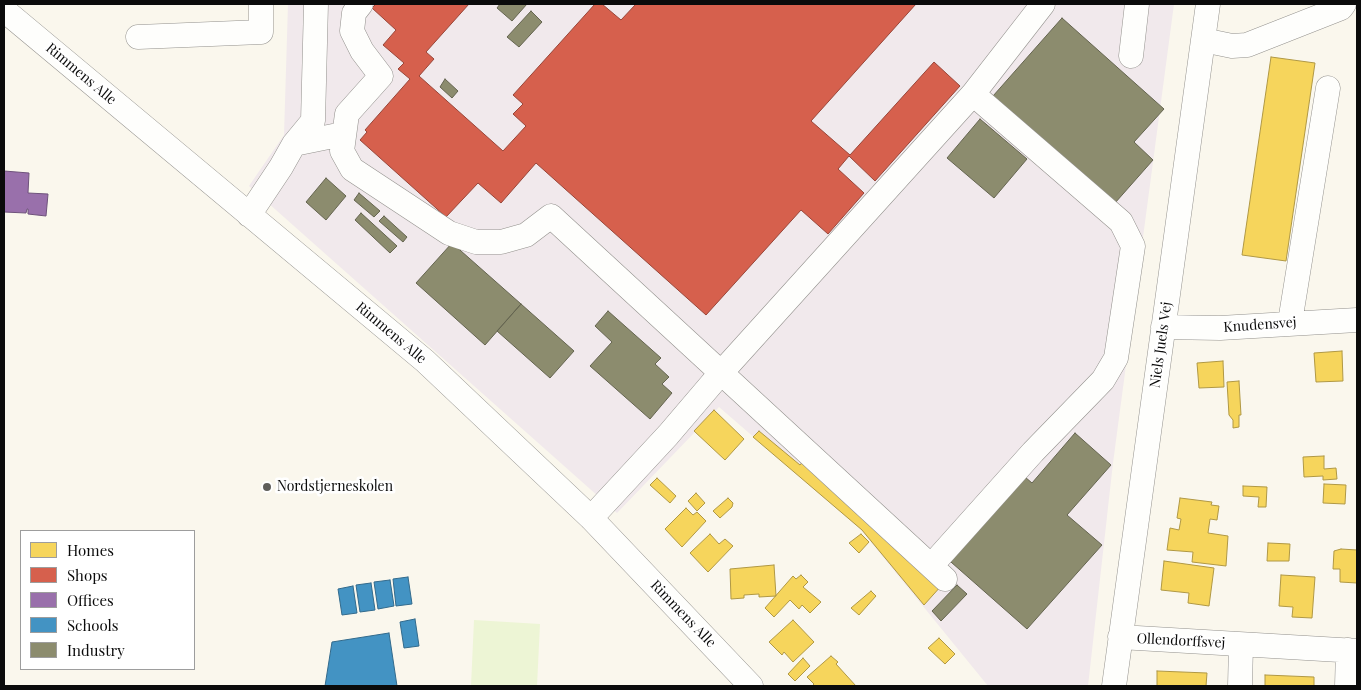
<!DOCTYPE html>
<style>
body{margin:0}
#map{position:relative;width:1361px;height:690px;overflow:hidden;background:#faf7ed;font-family:"Playfair Display",serif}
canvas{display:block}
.frame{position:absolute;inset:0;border:5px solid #0b0b0b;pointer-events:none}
.legend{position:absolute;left:20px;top:530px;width:175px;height:140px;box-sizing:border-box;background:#fff;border:1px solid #9d9d9d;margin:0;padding:6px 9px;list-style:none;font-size:15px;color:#0b0b0b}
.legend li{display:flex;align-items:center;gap:10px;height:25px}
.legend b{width:25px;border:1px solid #9d9d9d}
</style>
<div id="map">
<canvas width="1361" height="690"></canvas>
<div class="frame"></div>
<ul class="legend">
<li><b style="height:14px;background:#f6d55c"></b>Homes</li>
<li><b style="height:14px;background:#d6604d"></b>Shops</li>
<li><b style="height:14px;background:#9970ab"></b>Offices</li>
<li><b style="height:14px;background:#4393c3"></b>Schools</li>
<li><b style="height:14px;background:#8c8c6e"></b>Industry</li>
</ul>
</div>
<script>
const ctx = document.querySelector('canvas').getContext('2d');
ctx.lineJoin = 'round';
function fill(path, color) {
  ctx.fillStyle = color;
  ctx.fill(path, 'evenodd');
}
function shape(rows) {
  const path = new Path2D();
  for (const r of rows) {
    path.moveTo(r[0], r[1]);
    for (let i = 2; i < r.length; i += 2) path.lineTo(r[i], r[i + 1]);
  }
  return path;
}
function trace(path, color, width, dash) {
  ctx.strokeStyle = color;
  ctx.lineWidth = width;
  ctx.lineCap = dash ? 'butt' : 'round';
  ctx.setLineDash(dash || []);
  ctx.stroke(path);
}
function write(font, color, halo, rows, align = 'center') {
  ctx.font = font + ' "Playfair Display",serif';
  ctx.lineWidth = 5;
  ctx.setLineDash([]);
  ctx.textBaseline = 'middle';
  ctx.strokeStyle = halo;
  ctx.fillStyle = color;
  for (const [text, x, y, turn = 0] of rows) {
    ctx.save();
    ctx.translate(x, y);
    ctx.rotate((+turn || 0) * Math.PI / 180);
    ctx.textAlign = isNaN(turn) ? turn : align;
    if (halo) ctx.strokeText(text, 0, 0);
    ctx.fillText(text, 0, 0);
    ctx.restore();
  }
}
const industrial = shape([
 [288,4,1174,4,1113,463,1088,686,988,686,861,530,719,407,617,513,249,186,284,135]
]);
const pitch = shape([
 [474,620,540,624,537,686,471,686]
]);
const homes = shape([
 [1271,57,1315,63,1286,261,1242,255,1271,57],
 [1342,351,1343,381,1316,382,1314,353,1342,351],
 [1223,361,1224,387,1199,388,1197,363,1223,361],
 [1239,381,1241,415,1239,415,1239,427,1233,428,1233,420,1229,415,1227,382,1239,381],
 [714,410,744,439,725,460,694,431,714,410],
 [759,431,800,465,804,460,942,585,924,605,862,530,753,437,759,431],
 [1324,456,1324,469,1336,468,1337,479,1323,480,1323,476,1304,477,1303,457,1324,456],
 [657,478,676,496,670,503,650,485,657,478],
 [1324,484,1346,485,1345,504,1323,503,1324,484],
 [1243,486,1267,487,1266,507,1258,507,1259,497,1243,496,1243,486],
 [696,493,705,503,697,511,688,501,696,493],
 [728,498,733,503,732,507,720,518,713,511,728,498],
 [1180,498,1212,502,1211,505,1219,506,1217,520,1210,519,1208,533,1228,536,1226,566,1192,562,1193,552,1167,550,1170,528,1179,530,1181,519,1177,518,1180,498],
 [686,508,693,515,697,512,706,521,682,547,665,529,686,508],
 [710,534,719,544,725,539,733,546,708,572,690,553,710,534],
 [861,534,869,542,859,553,849,543,861,534],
 [1268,543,1290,544,1289,561,1267,561,1268,543],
 [1341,549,1357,550,1357,583,1340,582,1340,569,1333,569,1334,551,1341,549],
 [1164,561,1214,568,1209,606,1188,603,1189,593,1161,590,1164,561],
 [774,565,776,596,759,597,759,594,744,595,744,598,731,599,730,569,774,565],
 [801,575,808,582,803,587,821,602,810,613,802,605,799,609,790,600,774,617,765,608,793,576,796,579,801,575],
 [1281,575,1315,577,1312,618,1292,617,1293,607,1279,606,1281,575],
 [871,591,876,596,859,615,851,608,871,591],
 [793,620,814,642,793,662,784,652,782,655,769,642,793,620],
 [939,638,955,654,945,664,928,648,939,638],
 [831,656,838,662,836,664,856,686,812,686,814,684,807,677,831,656],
 [803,658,810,666,795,681,788,674,803,658],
 [1157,671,1207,673,1206,686,1157,686,1157,671],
 [1265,675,1314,677,1314,686,1265,686,1265,675]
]);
const shops = shape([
 [376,4,469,4,426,52,434,59,419,76,503,151,526,126,513,114,523,104,513,95,595,4,602,4,621,20,636,4,916,4,811,121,850,155,934,62,960,86,875,181,849,156,838,169,864,193,828,234,801,210,706,315,536,163,501,203,478,183,446,217,360,140,367,132,365,130,410,79,398,69,404,63,383,45,396,30,372,8,376,4]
]);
const offices = shape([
 [4,171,29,173,28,193,48,194,46,216,28,214,28,209,27,209,26,213,4,212,4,171]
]);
const schools = shape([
 [408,577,412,604,396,606,393,579,408,577],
 [390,580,394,606,378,609,374,582,390,580],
 [371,583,375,610,360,612,356,585,371,583],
 [353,586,357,613,342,615,338,589,353,586],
 [415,619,419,646,404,648,400,622,415,619],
 [389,633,397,686,325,686,332,642,389,633]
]);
const industry = shape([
 [500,4,527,4,512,21,497,8,500,4],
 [531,11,542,22,519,47,507,37,531,11],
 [1062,18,1164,109,1134,142,1153,160,1115,203,993,96,1062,18],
 [445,79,458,91,452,98,440,87,445,79],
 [980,119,1027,159,994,198,947,158,980,119],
 [326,178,346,196,326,220,306,202,326,178],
 [359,193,380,211,374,217,354,200,359,193],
 [361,213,397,246,390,253,355,220,361,213],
 [384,216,407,237,403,242,379,221,384,216],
 [452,243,521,304,485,345,416,283,452,243],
 [521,304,574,351,550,378,497,331,521,304],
 [608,311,661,358,655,364,669,377,662,384,672,393,650,419,590,366,612,342,595,326,608,311],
 [1075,433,1111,465,1067,515,1102,545,1027,629,943,555,1018,471,1032,483,1075,433],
 [957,585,967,594,941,621,932,611,957,585]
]);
const minor = shape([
 [361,4,354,13,352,31,362,51,381,76,347,114,342,151,352,169,449,233,476,242,501,242,526,235,551,216,945,579],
 [4,10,425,361,591,518,751,686],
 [138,37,261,32,261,4],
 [1203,40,1232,46,1247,45,1341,8,1344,4],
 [1131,56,1137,4],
 [294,144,343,134],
 [249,215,281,167,294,144,313,121,316,4],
 [1290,322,1328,88],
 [1163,327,1220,328,1357,320],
 [591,518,668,435,720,374,973,94,1043,4],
 [931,566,1033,452,1103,380,1116,358,1133,246,1121,222,973,94],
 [1120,637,1357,651],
 [1114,686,1208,4],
 [1240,686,1241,645],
 [1347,686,1348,650]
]);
const markers = [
 [267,487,5,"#5f5e5a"]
];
const streetNames = [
 ["Rimmens Alle",81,74,40],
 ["Knudensvej",1260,325,-4],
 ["Rimmens Alle",391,333,40],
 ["Niels Juels Vej",1161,345,-82],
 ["Rimmens Alle",683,614,46],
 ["Ollendorffsvej",1181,641,3]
];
const poiNames = [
 ["Nordstjerneskolen",277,487]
];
fill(industrial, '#f1e9ec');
fill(pitch, '#edf5d5');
fill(homes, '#f6d55c');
trace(homes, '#b09844', 1);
fill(shops, '#d6604d');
trace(shops, '#994639', 1);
fill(offices, '#9970ab');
trace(offices, '#6e527b', 1);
fill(schools, '#4393c3');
trace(schools, '#326a8c', 1);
fill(industry, '#8c8c6e');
trace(industry, '#656550', 1);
trace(minor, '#93918d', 25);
trace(minor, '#fefefc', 24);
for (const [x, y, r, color] of markers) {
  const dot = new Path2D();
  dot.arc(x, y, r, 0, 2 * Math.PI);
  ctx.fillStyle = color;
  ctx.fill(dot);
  trace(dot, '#fff', 2);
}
write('14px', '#0b0b0b', '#fff', streetNames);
write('14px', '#0b0b0b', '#fff', poiNames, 'left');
</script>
